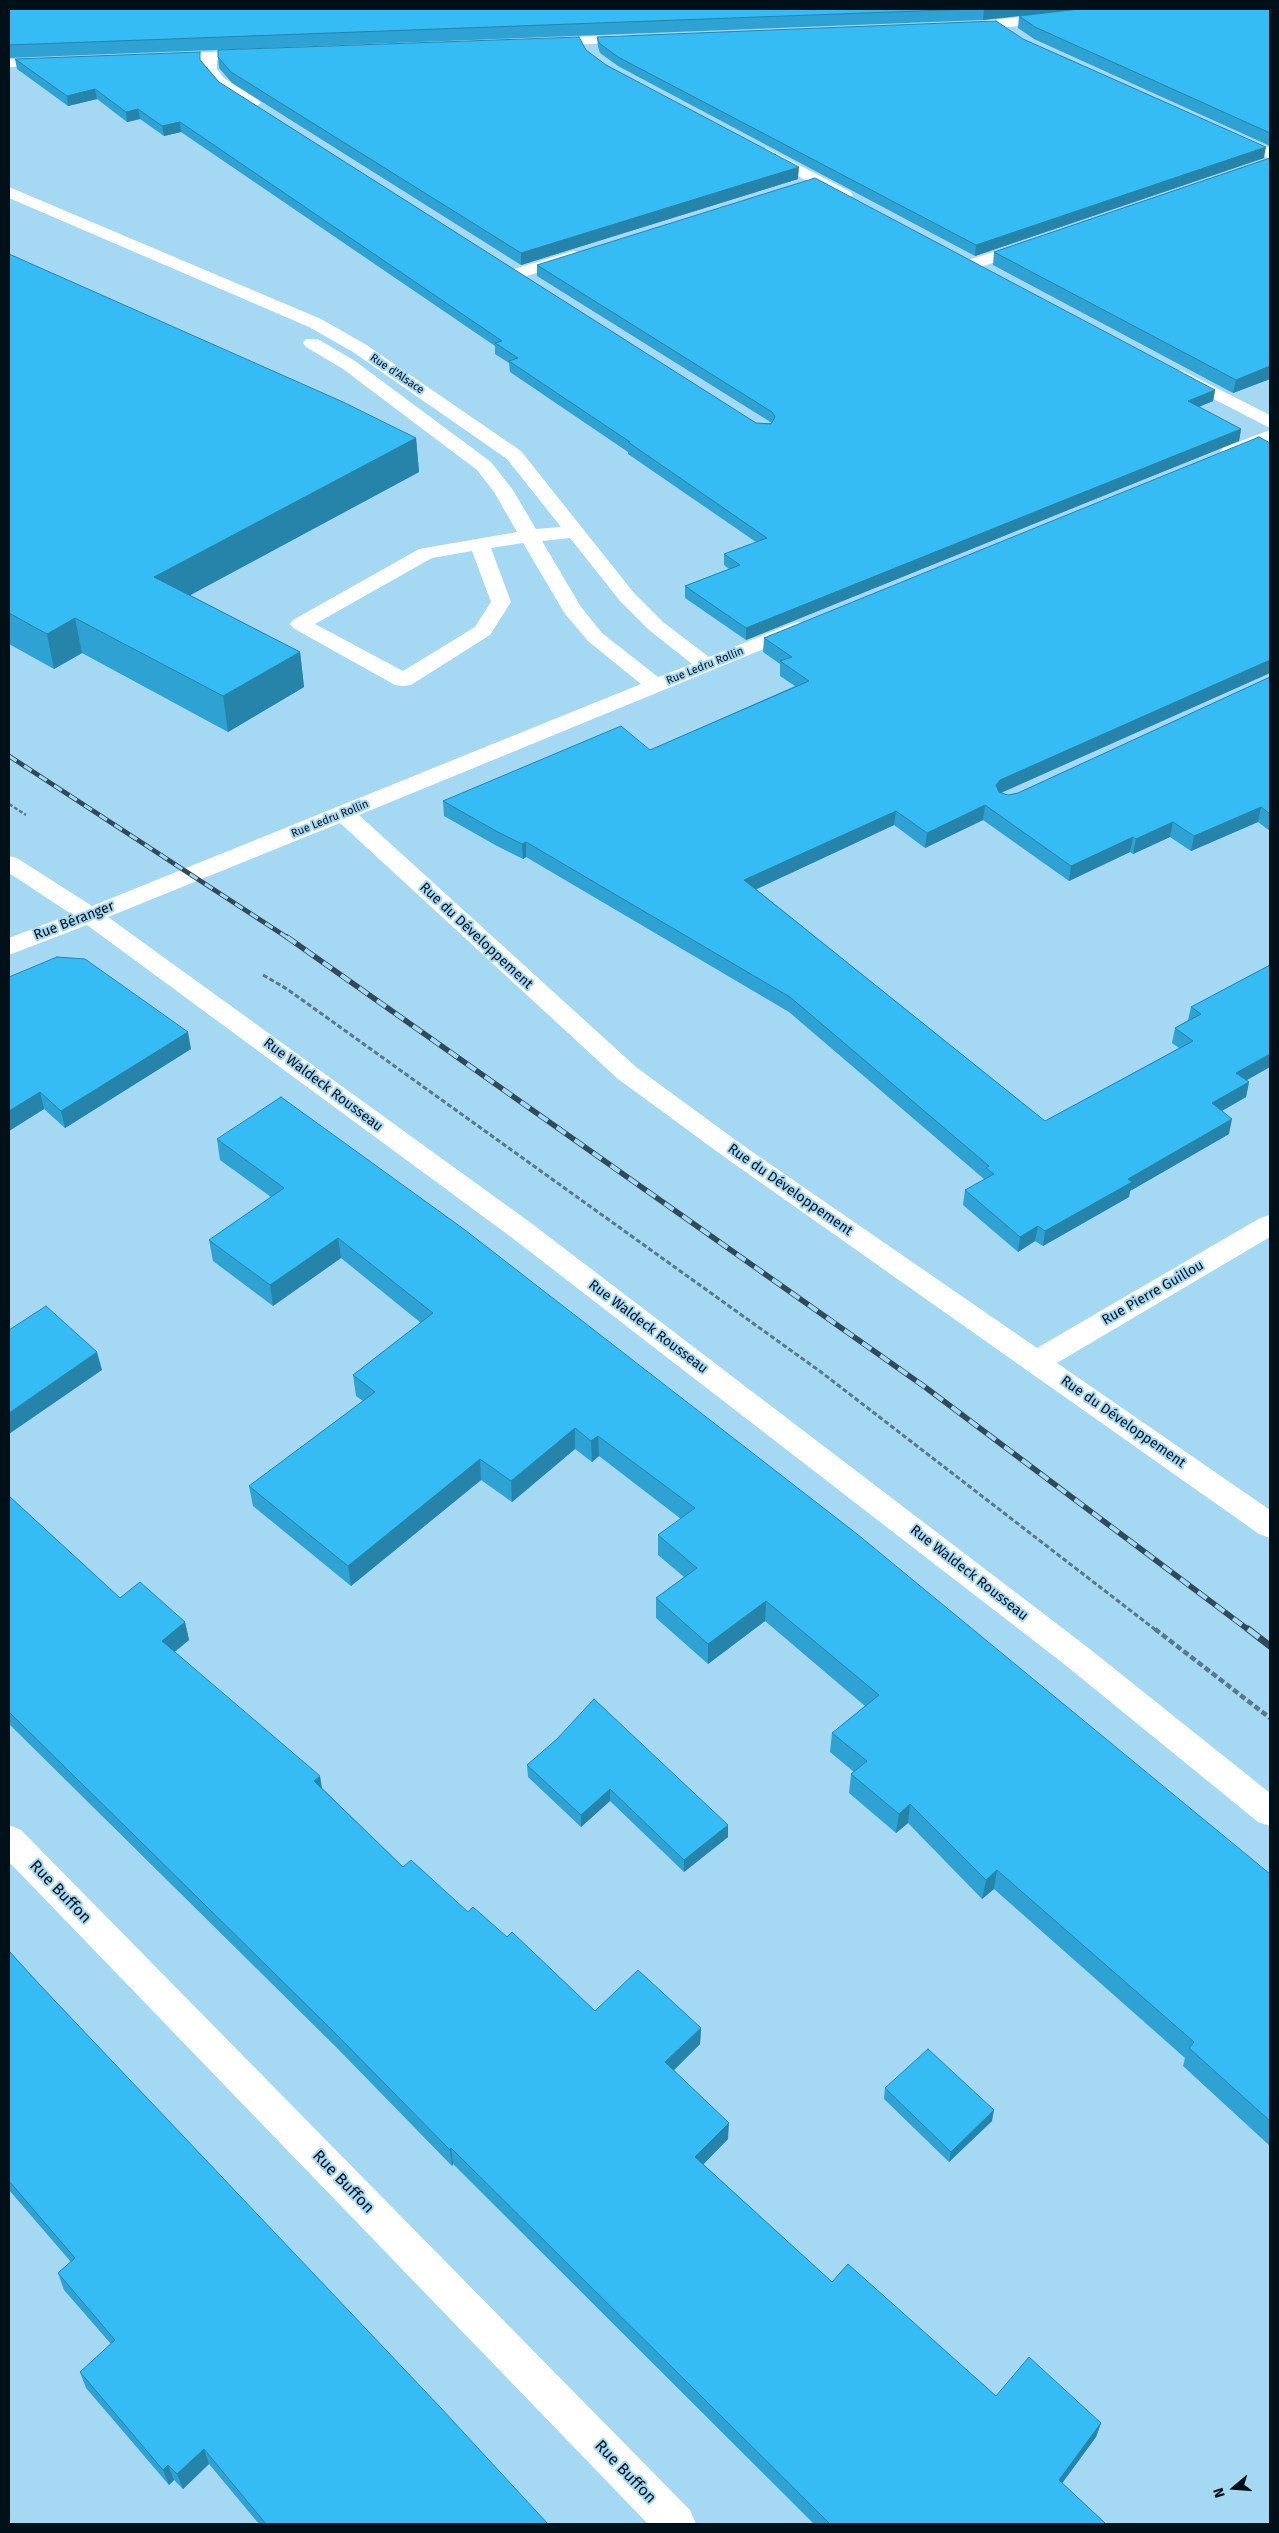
<!DOCTYPE html>
<meta charset="utf-8">
<style>
body{margin:0}
#map{position:relative;width:1279px;height:2533px;overflow:hidden;background:#a5d8f2;font-family:"Fira Sans",sans-serif}
canvas{display:block}
.frame{position:absolute;inset:0;border:10px solid #001019;pointer-events:none}
.north{position:absolute;left:1209px;top:2463px;width:50px;height:50px;-webkit-text-stroke:4px #a5d8f2;paint-order:stroke;rotate:252deg;font-size:14px;font-weight:700;line-height:20px;text-align:center;color:#001019}
.north::after{content:'';display:block;margin:auto;width:18px;height:22px;background:#001019;clip-path:polygon(50% 0,100% 100%,50% 72%,0 100%)}
</style>
<div id="map">
<canvas width="1279" height="2533"></canvas>
<div class="frame"></div>
<div class="north">N</div>
</div>
<script>
const ctx = document.querySelector('canvas').getContext('2d');
ctx.lineJoin = 'round';
function shape(rows) {
  const path = new Path2D();
  for (const r of rows) {
    path.moveTo(r[0], r[1]);
    for (let i = 2; i < r.length; i += 2) path.lineTo(r[i], r[i + 1]);
  }
  return path;
}
function trace(path, color, width, dash) {
  ctx.strokeStyle = color;
  ctx.lineWidth = width;
  ctx.lineCap = dash ? 'butt' : 'round';
  ctx.setLineDash(dash || []);
  ctx.stroke(path);
}
function fill(path, color) {
  ctx.fillStyle = color;
  ctx.fill(path, 'evenodd');
}
function write(font, color, halo, rows, align = 'center') {
  ctx.font = font + ' "Fira Sans",sans-serif';
  ctx.lineWidth = 4;
  ctx.setLineDash([]);
  ctx.textBaseline = 'middle';
  ctx.strokeStyle = halo;
  ctx.fillStyle = color;
  for (const [text, x, y, turn = 0] of rows) {
    ctx.save();
    ctx.translate(x, y);
    ctx.rotate((+turn || 0) * Math.PI / 180);
    ctx.textAlign = isNaN(turn) ? turn : align;
    if (halo) ctx.strokeText(text, 0, 0);
    ctx.fillText(text, 0, 0);
    ctx.restore();
  }
}
const pathFar2 = shape([
 [9,804,26,815]
]);
const pathFar1 = shape([
 [263,975,287,989,821,1372,1157,1631]
]);
const path = shape([
 [1155,1629,1270,1718]
]);
const minor = shape([
 [1095,9,1131,9,1124,13,1053,23,965,31,958,27,965,23,1095,9],
 [634,35,641,39,639,42,542,46,535,42,542,38,634,35],
 [255,50,262,54,260,57,217,60,217,69,224,78,258,100,261,103,253,108,214,84,203,69,203,61,163,62,156,58,163,54,255,50],
 [52,58,59,62,57,65,9,67,9,59,52,58],
 [1231,131,1270,148,1270,159,1225,139,1223,136,1231,131],
 [766,148,851,192,853,195,845,200,839,198,760,156,758,153,766,148],
 [9,187,321,319,365,344,521,451,634,593,663,622,709,657,791,624,798,622,805,624,808,628,805,632,359,815,636,1067,741,1144,1037,1348,1260,1218,1270,1215,1270,1237,1057,1363,1270,1510,1270,1538,1259,1534,723,1156,618,1079,340,823,108,917,531,1223,1086,1646,1270,1793,1270,1826,1258,1822,1064,1664,511,1237,87,925,9,955,9,938,71,914,9,873,9,856,17,858,92,906,641,684,588,641,565,614,523,543,491,548,511,602,490,635,411,685,403,686,395,685,293,628,290,624,293,620,419,549,517,532,494,492,477,470,343,369,306,347,303,343,306,339,318,339,355,361,491,462,513,490,536,529,561,527,507,459,353,352,309,327,9,198,9,187],
 [570,538,620,601,649,630,692,664,658,677,602,633,581,607,542,541,570,538],
 [472,551,491,602,475,627,403,671,315,624,432,558,472,551],
 [1030,240,1036,241,1038,245,1036,249,974,269,968,268,966,264,968,260,1030,240],
 [573,251,579,252,581,256,579,260,520,278,514,277,511,273,514,269,573,251],
 [1181,370,1270,415,1270,428,1175,379,1172,375,1175,371,1181,370],
 [1270,430,1270,442,1229,458,1222,456,1220,452,1222,448,1270,430],
 [9,1825,21,1830,690,2510,696,2524,648,2524,9,1862,9,1825]
]);
const railFar2 = shape([
 [9,756,288,938]
]);
const railFar1 = shape([
 [287,937,925,1387,1250,1631]
]);
const rail = shape([
 [1248,1629,1270,1646]
]);
const wall = shape([
 [9,9,1270,9,1270,146,1034,39,1018,28,1019,16,1072,10,983,20,9,58],
 [597,37,1023,39,1264,158,975,256,618,66,600,53,598,47],
 [218,57,606,65,798,179,521,265,232,83,219,68],
 [15,59,201,61,219,82,756,423,772,423,537,276,537,265,1215,390,1213,401,1199,407,1241,429,1239,441,746,640,685,598,685,586,729,569,724,565,724,554,756,542,628,454,628,452,510,372,509,363,495,354,495,346,181,132,164,136,140,119,127,122,97,99,68,106,17,69],
 [1270,158,1270,379,1233,393,993,265,994,252],
 [9,254,416,438,419,472,190,595,300,652,304,687,228,732,82,653,54,669,9,644],
 [1270,443,1270,673,1001,793,1008,795,1018,793,1270,677,1270,831,1258,822,1191,851,1170,837,1133,854,1130,852,1069,881,983,820,925,848,894,825,756,889,1045,1121,1179,1048,1172,1043,1175,1028,1188,1020,1191,1007,1270,965,1247,1080,1249,1082,1246,1097,1222,1111,1229,1134,1130,1191,1129,1197,1043,1246,1035,1241,1018,1252,963,1205,965,1190,984,1180,984,1179,789,1012,526,857,523,859,497,846,444,816,443,801,650,750,795,686,780,676,780,664,763,652,764,638],
 [9,977,191,1049,65,1128,44,1109,9,1131],
 [217,1139,1270,1874,1270,2146,1183,2066,1185,2058,994,1889,982,1899,908,1823,896,1833,849,1793,851,1774,854,1772,830,1752,832,1733,865,1706,765,1621,708,1664,656,1618,656,1598,684,1577,658,1555,658,1535,681,1519,599,1456,592,1462,575,1449,512,1502,481,1480,351,1586,253,1506,249,1486,363,1401,356,1396,353,1375,421,1323,341,1258,273,1306,213,1261,209,1240,271,1197,220,1160],
 [9,1496,120,1598,185,1622,189,1640,175,1652,322,1788,403,1867,468,1912,507,1937,595,2011,701,2028,700,2044,674,2070,728,2139,703,2164,832,2282,996,2396,1101,2423,1096,2437,1062,2483,1106,2524,814,2524,453,2164,452,2166,337,2048,9,1724],
 [557,1739,728,1837,684,1872,610,1801,581,1827,528,1777,527,1765],
 [9,1951,39,1984,548,2524,259,2524,209,2464,183,2489,174,2480,169,2485,86,2388,80,2372,111,2344,64,2290,58,2273,71,2262,9,2190],
 [885,2088,992,2121,949,2162,884,2099]
]);
const shadedWall = shape([
 [984,9,1081,9,983,20],
 [95,89,97,99,68,106,67,96],
 [138,109,140,119,127,122,126,112],
 [180,122,181,132,164,136,162,126],
 [1266,147,1264,158,975,256,976,245],
 [799,167,798,179,521,265,521,253],
 [1270,366,1270,379,1233,393,1236,380],
 [1215,390,1213,401,1186,412,1188,401],
 [1241,429,1239,441,746,640,746,628],
 [416,438,419,472,159,612,154,577],
 [75,618,82,653,54,669,47,634],
 [300,652,304,687,228,732,223,696],
 [1270,660,1270,673,998,794,996,785,1000,780],
 [985,805,983,820,925,848,927,833],
 [1261,807,1258,822,1191,851,1194,836],
 [896,811,894,825,744,895,744,880],
 [1173,822,1170,837,1133,854,1136,839],
 [1133,837,1130,852,1069,881,1071,866],
 [526,842,526,857,523,859,522,844],
 [188,1032,191,1049,65,1128,61,1111],
 [1270,1054,1270,1067,1233,1088,1236,1073],
 [1249,1082,1246,1097,1209,1118,1212,1103],
 [40,1092,44,1109,9,1131,9,1111],
 [1232,1119,1229,1134,1130,1191,1129,1197,1043,1246,1045,1231,1128,1179],
 [1038,1226,1035,1241,1018,1252,1020,1237],
 [338,1238,341,1258,273,1306,270,1285],
 [97,1352,102,1370,9,1434,9,1413],
 [575,1428,575,1449,512,1502,511,1481],
 [598,1436,599,1456,592,1462,591,1441],
 [480,1459,481,1480,351,1586,348,1566],
 [766,1601,765,1621,708,1664,708,1644],
 [185,1622,189,1640,166,1658,162,1641],
 [320,1776,323,1794,314,1781],
 [610,1789,610,1801,581,1827,581,1815],
 [910,1804,908,1823,896,1833,899,1814],
 [728,1825,728,1837,684,1872,684,1860],
 [997,1870,994,1889,982,1899,986,1880],
 [701,2028,700,2044,665,2079,665,2062],
 [994,2110,992,2121,949,2162,951,2152],
 [729,2123,728,2139,695,2173,695,2157],
 [451,2148,453,2164,452,2166,450,2150],
 [1101,2423,1096,2437,1055,2493,1059,2480],
 [204,2449,209,2464,183,2489,177,2474],
 [168,2465,174,2480,169,2485,163,2470]
]);
const building = shape([
 [9,9,972,9,9,45,9,9],
 [1080,9,1270,9,1270,133,1035,27,1019,16,1080,9],
 [996,21,1023,39,1266,147,976,245,618,57,599,43,597,37,996,21],
 [579,37,586,50,606,65,799,167,521,253,231,72,218,57,218,50,579,37],
 [200,52,200,60,219,82,756,423,771,424,775,417,772,412,537,265,815,178,1215,390,1188,401,1241,429,746,628,685,586,740,565,724,554,767,538,628,442,630,442,509,361,518,358,495,343,502,341,180,122,162,126,138,109,126,112,95,89,67,96,15,59,200,52],
 [1270,158,1270,366,1236,380,994,252,1270,158],
 [9,254,343,402,416,438,154,577,300,652,223,696,75,618,47,634,9,613,9,254],
 [1259,437,1270,443,1270,660,1000,780,996,785,999,792,1008,795,1018,793,1270,677,1270,814,1261,807,1194,836,1173,822,1136,839,1133,837,1071,866,985,805,927,833,896,811,744,880,1045,1121,1193,1041,1175,1028,1201,1014,1191,1007,1270,965,1270,1054,1236,1073,1249,1082,1212,1103,1232,1119,1128,1179,1132,1182,1045,1231,1038,1226,1020,1237,965,1190,994,1174,986,1168,989,1166,790,997,526,842,522,844,496,831,443,801,621,726,650,750,809,681,780,661,792,657,764,638,1259,437],
 [57,957,85,959,188,1032,61,1111,40,1092,9,1111,9,977,57,957],
 [281,1097,465,1230,857,1534,1270,1874,1270,2121,1189,2048,1194,2042,997,1870,986,1880,910,1804,899,1814,851,1774,867,1761,832,1733,879,1695,766,1601,708,1644,656,1598,697,1568,658,1535,695,1508,598,1436,591,1441,575,1428,511,1481,480,1459,348,1566,249,1486,375,1392,353,1375,433,1313,338,1238,270,1285,209,1240,284,1188,217,1139,281,1097],
 [46,1306,97,1352,9,1413,9,1330,46,1306],
 [9,1496,120,1598,140,1582,185,1622,162,1641,320,1776,314,1781,403,1867,411,1860,468,1912,473,1907,507,1937,512,1932,595,2011,638,1970,701,2028,665,2062,729,2123,695,2157,832,2282,848,2264,996,2396,1029,2357,1101,2423,1059,2480,1106,2524,830,2524,451,2148,450,2150,334,2032,9,1712,9,1496],
 [594,1699,728,1825,684,1860,610,1789,581,1815,527,1765,557,1739,594,1699],
 [9,1951,39,1984,440,2407,548,2524,266,2524,204,2449,177,2474,168,2465,163,2470,80,2372,115,2340,58,2273,75,2258,9,2181,9,1951],
 [928,2049,994,2110,951,2152,885,2088,928,2049]
]);
const farStreetnames = [
 ["Rue d'Alsace",397,374,34],
 ["Rue Ledru Rollin",705,666,-22],
 ["Rue Ledru Rollin",330,819,-22]
];
const streetNames = [
 ["Rue Béranger",74,921,-21],
 ["Rue du Développement",476,936,43],
 ["Rue Waldeck Rousseau",323,1085,37],
 ["Rue du Développement",790,1190,35],
 ["Rue Pierre Guillou",1153,1293,-30],
 ["Rue Waldeck Rousseau",648,1327,37],
 ["Rue du Développement",1123,1422,35],
 ["Rue Waldeck Rousseau",969,1573,38]
];
const nearStreetnames = [
 ["Rue Buffon",60,1892,46],
 ["Rue Buffon",343,2182,46],
 ["Rue Buffon",625,2472,46]
];
trace(pathFar2, '#57798b', 2.5, [4, 2]);
trace(pathFar1, '#57798b', 3, [5, 2.5]);
trace(path, '#57798b', 4.5, [6, 3]);
fill(minor, '#fff');
trace(railFar2, '#304a58', 4.5);
trace(railFar1, '#304a58', 5.5);
trace(rail, '#304a58', 7);
trace(railFar2, '#a5d8f2', 3, [9]);
trace(railFar1, '#a5d8f2', 4, [11]);
trace(rail, '#a5d8f2', 5, [14]);
fill(wall, '#2ea2d2');
fill(shadedWall, '#2684ab');
fill(building, '#36bcf4');
trace(building, '#2684ab', 1);
write('11px', '#001019', '#a5d8f2', farStreetnames);
write('14px', '#001019', '#a5d8f2', streetNames);
write('16px', '#001019', '#a5d8f2', nearStreetnames);
</script>
